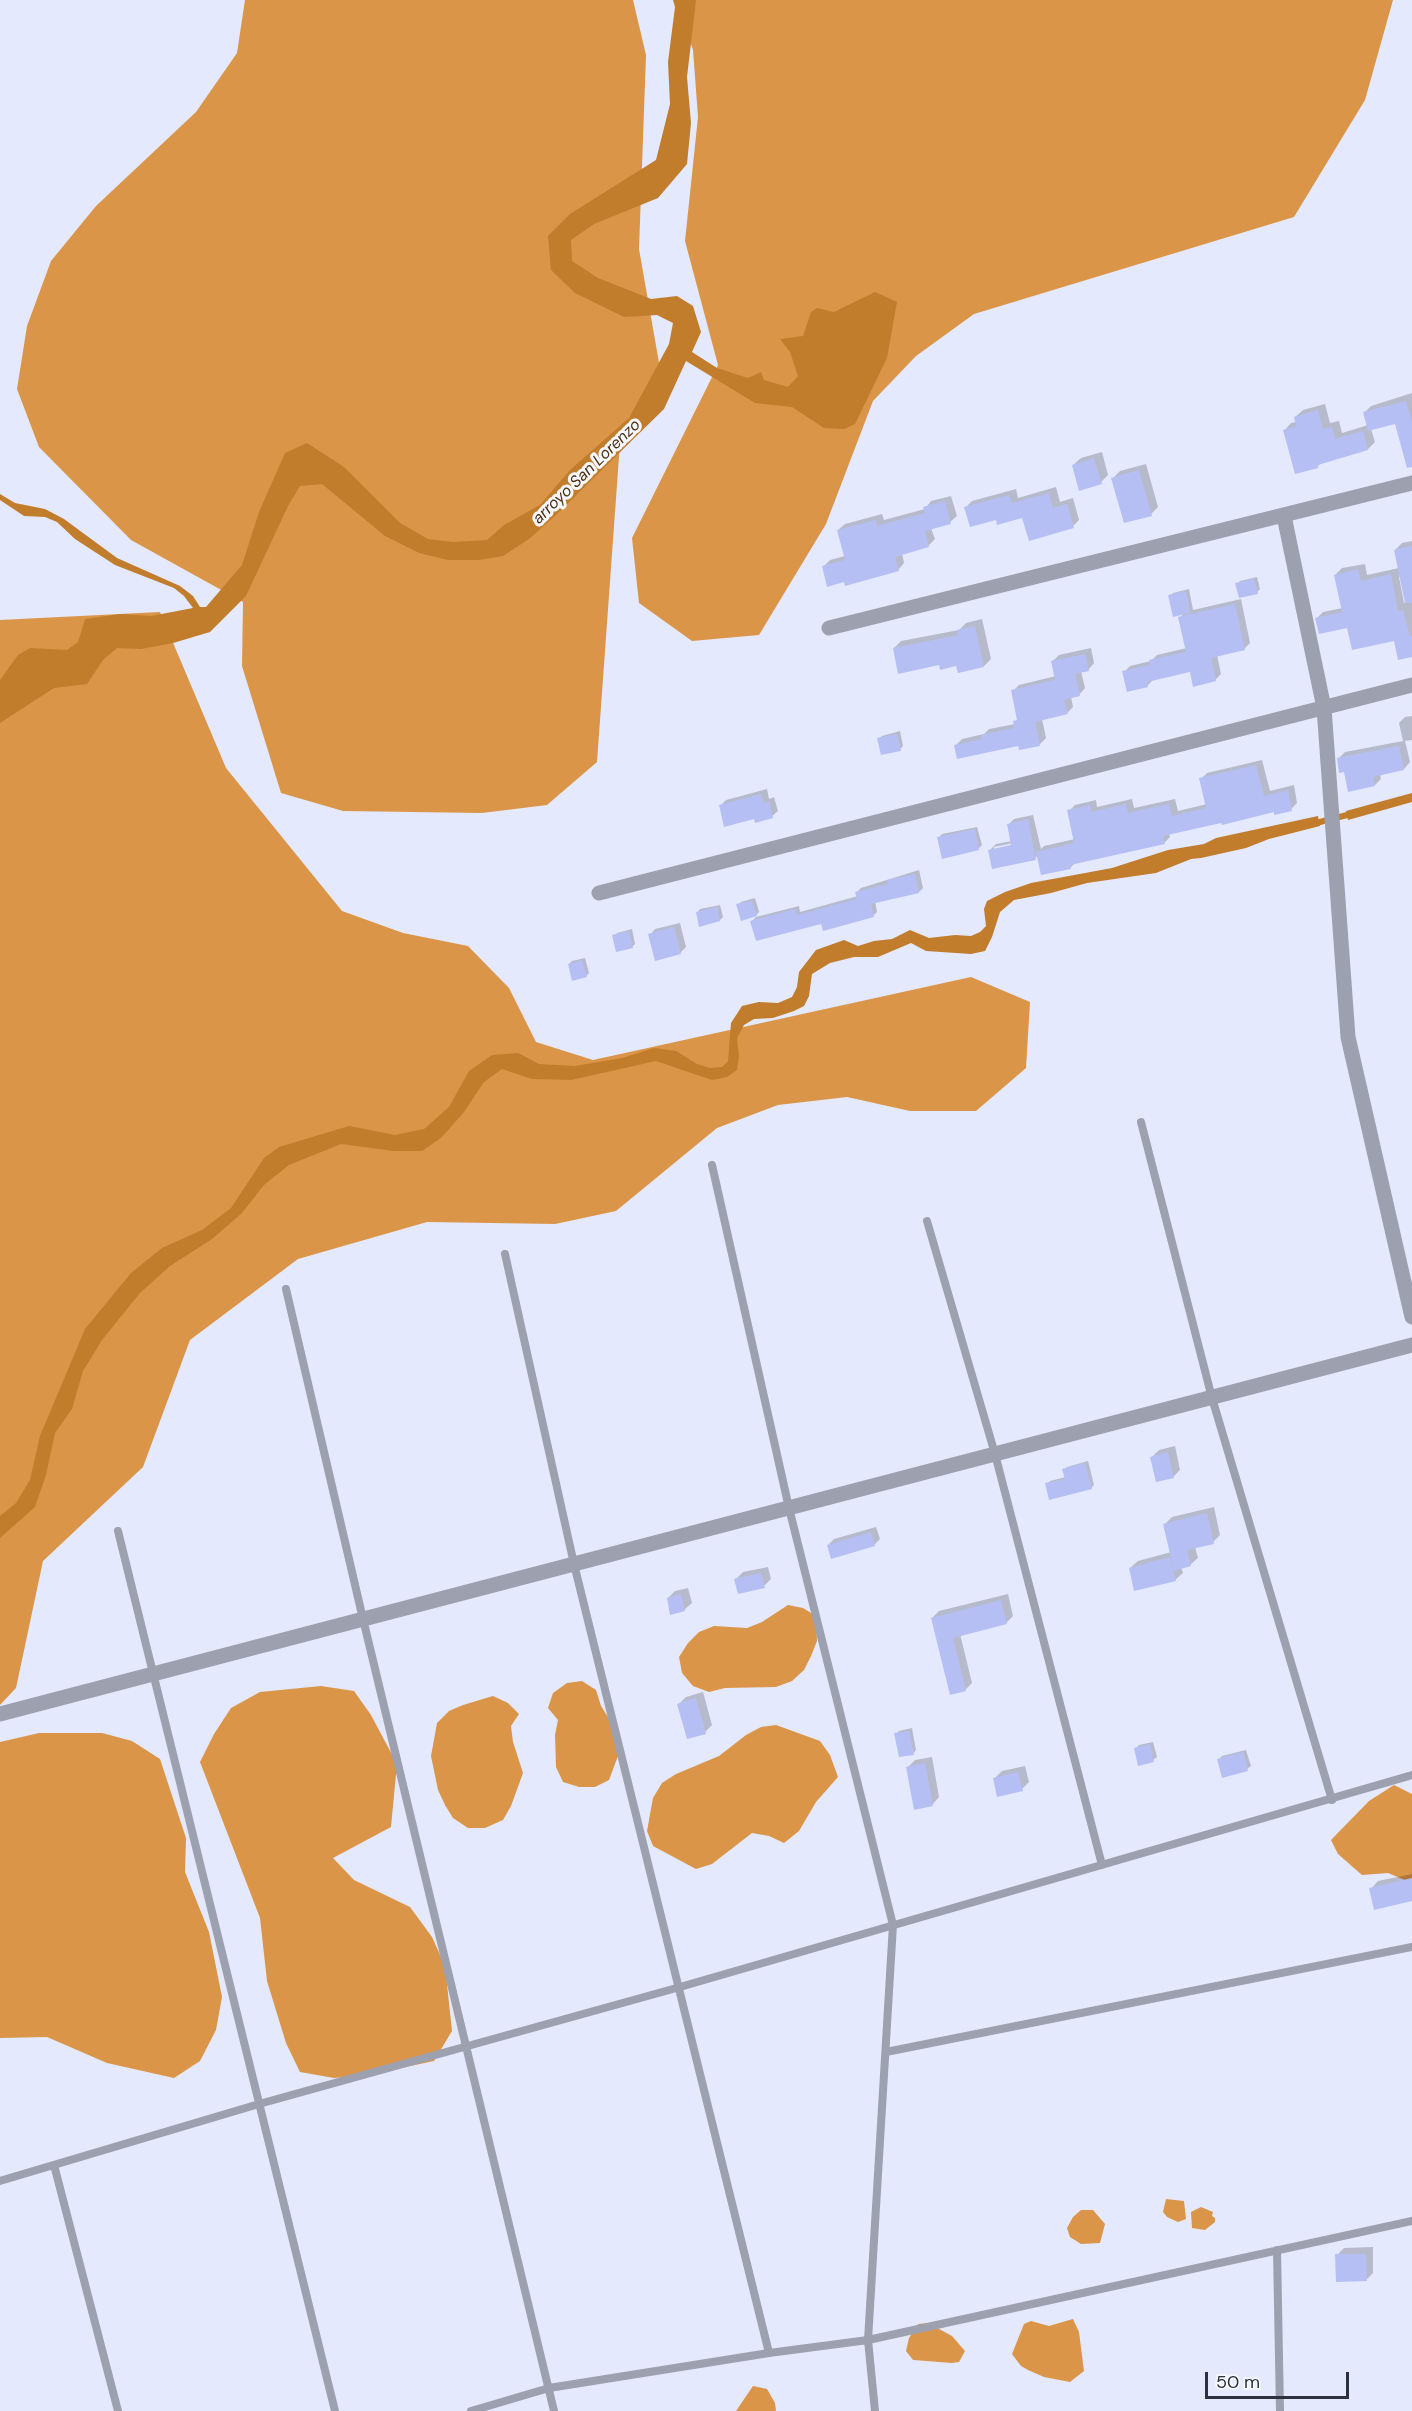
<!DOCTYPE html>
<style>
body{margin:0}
#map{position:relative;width:1412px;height:2411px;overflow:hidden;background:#e4e9fd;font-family:"DM Sans",sans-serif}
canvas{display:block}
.scale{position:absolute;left:1205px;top:2372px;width:144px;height:27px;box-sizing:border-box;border:3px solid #2d303d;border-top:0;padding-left:8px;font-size:18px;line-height:21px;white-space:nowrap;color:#2d303d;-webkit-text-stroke:4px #f5f7fe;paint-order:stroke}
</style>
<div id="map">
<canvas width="1412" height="2411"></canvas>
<div class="scale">50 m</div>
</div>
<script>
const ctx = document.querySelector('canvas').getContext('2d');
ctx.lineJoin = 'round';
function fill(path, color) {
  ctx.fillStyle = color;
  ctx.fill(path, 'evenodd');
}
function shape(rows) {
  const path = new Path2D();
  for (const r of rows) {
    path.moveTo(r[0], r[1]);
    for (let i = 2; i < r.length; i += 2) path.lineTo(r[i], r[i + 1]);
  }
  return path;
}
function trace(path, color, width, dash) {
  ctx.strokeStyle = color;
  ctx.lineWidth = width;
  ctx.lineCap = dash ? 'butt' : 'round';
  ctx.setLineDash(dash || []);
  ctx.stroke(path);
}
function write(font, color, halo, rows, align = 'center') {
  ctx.font = font + ' "DM Sans",sans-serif';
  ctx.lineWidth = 6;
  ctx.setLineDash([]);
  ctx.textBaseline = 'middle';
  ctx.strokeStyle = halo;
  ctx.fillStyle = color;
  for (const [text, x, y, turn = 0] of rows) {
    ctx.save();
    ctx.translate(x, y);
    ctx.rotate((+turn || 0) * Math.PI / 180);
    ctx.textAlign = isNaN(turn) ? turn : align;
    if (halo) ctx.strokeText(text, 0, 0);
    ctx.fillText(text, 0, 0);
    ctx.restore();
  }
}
const forest = shape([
 [245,0,633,0,646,55,639,249,661,374,621,429,597,762,547,805,482,813,343,811,281,793,242,666,243,602,131,540,39,447,17,389,27,326,51,261,96,206,196,112,237,53],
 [676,0,1393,0,1365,100,1294,217,974,314,916,356,873,401,826,524,759,635,692,641,639,603,632,538,718,365,685,241,698,117,693,50],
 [160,612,226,768,342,911,403,933,468,946,509,988,536,1042,593,1060,971,977,1030,1002,1026,1068,976,1111,910,1111,847,1097,778,1105,717,1128,616,1211,555,1224,427,1222,298,1259,190,1340,143,1467,43,1561,16,1688,0,1705,0,620],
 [788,1605,803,1608,816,1616,817,1641,811,1656,804,1670,792,1681,776,1687,725,1688,709,1692,693,1686,682,1673,679,1657,688,1643,699,1632,714,1626,747,1628,762,1622],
 [582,1681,596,1690,601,1706,618,1733,621,1748,609,1780,595,1787,579,1787,563,1782,556,1767,555,1735,558,1720,548,1708,553,1693,567,1683],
 [321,1686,354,1691,371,1715,397,1764,391,1827,333,1858,354,1880,410,1907,432,1937,445,1966,452,2031,434,2061,368,2075,334,2078,300,2072,286,2043,267,1981,260,1918,200,1762,214,1734,231,1708,260,1692],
 [493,1696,508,1703,519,1714,511,1726,513,1742,523,1773,511,1806,503,1820,485,1828,468,1828,453,1818,445,1805,438,1790,431,1756,437,1723,449,1711,463,1705],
 [776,1725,820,1741,830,1755,838,1777,816,1802,799,1831,784,1843,769,1836,752,1833,712,1864,696,1869,653,1846,647,1831,653,1798,662,1783,676,1774,719,1756,746,1735,761,1727],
 [39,1733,102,1733,132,1741,160,1759,186,1838,185,1872,209,1932,222,1997,216,2030,200,2061,174,2078,107,2063,47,2037,0,2038,0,1742],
 [1394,1785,1412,1794,1412,1883,1388,1873,1362,1875,1338,1854,1331,1840,1369,1801],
 [1166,2199,1184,2201,1186,2219,1178,2222,1167,2217,1163,2212],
 [1201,2207,1213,2212,1212,2216,1215,2218,1215,2222,1205,2230,1192,2228,1191,2212],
 [1081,2210,1093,2210,1105,2224,1100,2243,1081,2244,1070,2237,1067,2228,1073,2217],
 [1073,2319,1079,2332,1084,2371,1070,2382,1044,2377,1028,2370,1021,2366,1012,2354,1024,2324,1031,2321,1049,2326],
 [928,2323,952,2336,965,2351,959,2362,952,2363,913,2360,906,2351,909,2338,918,2324],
 [753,2386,767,2389,775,2403,776,2411,736,2411]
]);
const water = shape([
 [673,0,696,0,687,77,691,123,687,164,658,198,594,224,571,240,572,261,598,278,651,299,677,296,693,306,701,332,692,352,717,368,748,378,761,372,764,380,788,387,798,376,790,352,780,339,803,336,811,312,817,308,834,312,875,292,897,302,887,358,855,424,844,429,824,428,792,407,755,403,686,361,664,409,555,516,529,539,503,556,479,560,448,560,419,553,385,536,322,484,300,486,288,506,246,596,210,632,173,643,141,649,117,648,103,660,87,684,54,688,0,723,0,680,18,655,30,648,67,650,78,642,85,619,121,614,151,616,193,608,184,596,174,588,115,565,75,539,57,522,45,517,24,516,0,500,0,494,15,503,45,509,64,519,117,558,180,586,193,596,200,607,206,607,242,565,259,512,285,453,307,443,344,467,400,523,428,539,453,542,487,540,504,525,540,505,570,470,629,418,669,344,673,323,657,315,624,317,575,293,551,270,548,236,570,214,656,160,670,104,668,62,675,7],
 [1412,793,1412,802,1348,820,1346,811],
 [1318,816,1320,826,1269,839,1246,848,1201,858,1191,859,1156,873,1087,883,1051,893,1014,900,1000,912,992,937,985,951,971,954,926,951,911,943,878,957,854,957,830,963,812,974,809,996,804,1006,794,1011,773,1018,754,1019,744,1025,737,1038,739,1056,737,1070,727,1077,712,1080,656,1061,571,1080,532,1079,502,1069,484,1082,464,1112,441,1138,422,1151,394,1151,341,1144,289,1165,264,1185,242,1213,212,1239,170,1266,140,1293,102,1340,83,1371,72,1409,55,1433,46,1475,35,1507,0,1538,0,1516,16,1503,30,1480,40,1436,85,1329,131,1273,162,1248,202,1230,231,1208,264,1158,279,1147,349,1126,395,1135,424,1129,449,1107,469,1071,492,1055,518,1053,539,1064,575,1066,622,1058,654,1048,676,1051,697,1064,710,1068,722,1067,728,1061,731,1023,742,1006,759,1002,778,1003,792,997,797,987,799,972,816,950,844,940,858,946,874,941,892,939,910,930,929,938,955,935,971,936,980,932,986,926,984,909,987,901,1005,892,1031,883,1112,868,1168,850,1204,844,1216,838]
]);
const shadow = shape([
 [1412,393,1412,440,1396,422,1371,429,1375,442,1368,449,1322,462,1318,466,1284,431,1291,423,1297,422,1295,417,1303,410,1325,404,1330,423,1339,421,1342,433,1368,425,1364,413,1371,406],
 [1102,452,1108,475,1101,482,1073,465,1081,458],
 [1146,464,1158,507,1151,514,1113,478,1120,471],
 [1056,487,1060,502,1073,498,1079,520,1073,526,1023,516,997,518,966,507,972,501,1016,489,1018,498],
 [951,496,957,516,950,522,931,528,935,539,928,546,902,553,904,563,898,570,845,581,823,567,830,560,845,556,838,530,845,524,882,514,884,520,925,509,931,501],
 [1412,541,1412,573,1399,577,1404,603,1412,601,1412,655,1395,639,1317,618,1323,612,1343,608,1335,575,1342,568,1365,564,1367,575,1399,568,1395,550,1402,543],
 [1257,577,1260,589,1257,592,1237,584,1240,581],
 [1189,589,1193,610,1241,599,1250,643,1244,649,1217,655,1221,674,1215,680,1191,670,1153,680,1147,686,1124,672,1130,666,1151,661,1157,655,1187,648,1180,617,1185,613,1170,596,1173,593],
 [982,619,991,659,984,666,940,664,894,648,901,641,959,630,966,623],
 [1091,648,1094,663,1088,670,1081,671,1085,688,1079,695,1071,697,1073,707,1067,713,1042,719,1046,738,1040,744,955,746,962,739,984,734,989,729,1015,724,1018,717,1013,691,1019,685,1056,676,1053,661,1059,655],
 [1412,716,1412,740,1405,741,1410,762,1404,769,1380,774,1381,779,1375,785,1345,770,1339,758,1345,752,1403,741,1399,723,1405,717],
 [900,731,903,746,900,749,878,739,882,736],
 [1262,760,1270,791,1294,785,1297,803,1291,809,1275,811,1169,833,1170,837,1164,843,1075,863,1070,868,1038,855,1035,858,990,850,996,844,1012,841,1008,825,1014,819,1033,815,1041,849,1044,846,1075,839,1069,811,1075,805,1096,800,1097,807,1132,799,1134,808,1175,799,1178,811,1207,804,1201,779,1207,773],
 [1018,842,1019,844,994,850,994,847],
 [767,789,769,799,774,797,778,811,772,816,755,817,720,806,726,800],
 [977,827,982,845,978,849,939,837,942,834],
 [919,870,923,888,919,892,875,901,877,912,873,916,822,922,752,921,756,917,799,906,800,912,858,896,857,892,861,888],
 [755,898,759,912,756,915,738,905,741,902],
 [720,905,723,917,720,920,697,913,700,909],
 [680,923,686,947,680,953,650,935,655,929],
 [632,929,635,944,632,947,614,936,617,933],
 [585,958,589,973,586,976,569,964,572,961],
 [1175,1446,1180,1470,1173,1477,1152,1457,1159,1450],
 [1088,1461,1094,1485,1091,1488,1047,1484,1050,1481,1066,1477,1064,1470,1067,1467],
 [1214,1507,1220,1535,1213,1542,1195,1547,1198,1558,1190,1565,1181,1567,1183,1573,1175,1580,1130,1568,1138,1561,1171,1552,1165,1524,1172,1517],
 [876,1527,880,1539,874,1545,828,1545,834,1539],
 [768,1567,771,1579,764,1586,736,1579,743,1572],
 [688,1588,692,1603,684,1610,668,1598,675,1591],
 [1008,1594,1013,1616,1006,1623,960,1634,972,1683,965,1690,932,1618,939,1611],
 [703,1692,712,1725,705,1732,679,1704,686,1697],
 [912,1728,916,1750,913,1754,896,1734,899,1731],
 [1153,1742,1157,1757,1153,1760,1136,1748,1139,1745],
 [1246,1750,1251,1766,1247,1769,1219,1759,1222,1756],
 [932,1757,939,1797,932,1805,908,1767,915,1760],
 [1025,1766,1029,1782,1022,1789,994,1779,1002,1771],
 [1412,1874,1412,1900,1371,1889,1378,1881],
 [1373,2247,1373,2273,1366,2280,1337,2255,1344,2248]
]);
const stream = shape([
 [1312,824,1355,813]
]);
const building = shape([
 [1406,401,1412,423,1412,467,1407,468,1395,424,1368,431,1363,412],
 [1318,410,1323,429,1332,427,1335,439,1363,431,1368,450,1318,465,1318,468,1295,474,1283,430,1296,426,1294,417],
 [1094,458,1102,484,1079,491,1072,465],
 [1139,470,1152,516,1124,523,1111,478],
 [1049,493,1053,508,1067,504,1074,528,1029,541,1022,518,997,525,996,520,970,527,964,507,1009,495,1012,503],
 [945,501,951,524,925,531,929,547,895,557,899,571,845,586,844,582,827,587,822,566,845,560,837,530,876,520,877,526,925,513,923,507],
 [1412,546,1412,603,1405,603,1394,550],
 [1358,569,1361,581,1391,574,1398,611,1403,610,1410,637,1412,636,1412,657,1398,660,1394,641,1352,650,1347,628,1319,634,1315,618,1342,612,1334,575],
 [1254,579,1258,594,1239,598,1235,583],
 [1186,591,1190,613,1173,617,1168,595],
 [1235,604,1245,650,1211,658,1216,681,1193,687,1190,672,1147,682,1148,687,1127,692,1122,671,1150,665,1149,660,1186,652,1178,617],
 [975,626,984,667,958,673,956,666,940,670,939,665,898,674,893,648,958,635,957,630],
 [1085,654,1089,671,1075,674,1080,696,1064,700,1068,714,1035,722,1040,746,1019,750,1018,746,957,759,954,745,982,739,981,735,1014,728,1013,721,1017,720,1011,690,1055,680,1051,661],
 [897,734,901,751,881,755,877,738],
 [1399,746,1404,770,1373,777,1375,786,1348,792,1344,772,1339,773,1337,758],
 [1256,765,1264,796,1288,790,1292,811,1274,815,1274,812,1222,825,1221,823,1163,836,1165,844,1070,865,1071,869,1041,875,1036,852,1074,843,1067,810,1090,805,1091,812,1126,804,1128,813,1169,804,1172,816,1206,808,1199,778],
 [761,794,764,803,769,802,773,818,755,823,754,819,724,827,719,805],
 [1028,819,1036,860,992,869,988,850,1011,845,1007,824],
 [975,829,979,850,942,859,937,837],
 [915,874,919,893,871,904,874,917,823,931,821,924,756,941,750,921,795,909,797,915,857,899,855,892,888,884,887,880],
 [752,901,757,916,741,921,736,904],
 [717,907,720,921,699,927,696,912],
 [674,927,681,954,655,961,648,934],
 [629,931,633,948,616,952,612,935],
 [582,960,587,977,572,981,568,964],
 [1168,1452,1174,1478,1156,1482,1150,1457],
 [1085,1463,1092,1489,1049,1500,1045,1483,1065,1479,1062,1469],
 [1207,1513,1214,1544,1187,1550,1191,1566,1174,1571,1163,1524],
 [871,1532,875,1546,831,1559,827,1545],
 [1170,1557,1176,1581,1134,1591,1129,1568],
 [761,1573,765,1588,738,1594,734,1579],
 [681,1594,685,1611,670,1615,667,1598],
 [1001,1600,1007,1624,953,1638,966,1691,950,1695,931,1618],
 [696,1698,706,1734,687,1739,677,1704],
 [909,1731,914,1755,899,1757,894,1733],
 [1150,1744,1154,1762,1138,1766,1134,1748],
 [1243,1752,1248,1771,1222,1778,1217,1759],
 [925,1763,933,1806,914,1810,906,1767],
 [1018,1772,1023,1791,997,1797,993,1778],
 [1412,1878,1412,1901,1374,1910,1369,1888],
 [1335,2254,1366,2254,1367,2281,1336,2282]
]);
const lane = shape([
 [1141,1122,1212,1398,1332,1800],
 [712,1165,789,1508,893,1925,868,2340,875,2411],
 [927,1221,995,1454,1102,1865],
 [505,1254,574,1564,769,2353],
 [286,1289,363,1619,554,2411],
 [118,1531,335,2411],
 [886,2052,1412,1947],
 [54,2165,118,2411],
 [0,2181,259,2104,680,1987,1412,1775],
 [1277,2250,1280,2411],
 [471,2411,549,2388,769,2353,868,2340,1412,2221]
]);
const street = shape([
 [1284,516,1324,708,1348,1037,1412,1317],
 [829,628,1412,483],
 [599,893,1412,685],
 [0,1714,1412,1345]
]);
const waterNames = [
 ["arroyo San Lorenzo",587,472,-44]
];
fill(forest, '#db9548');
fill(water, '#c17c2c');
fill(shadow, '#0003');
trace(stream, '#c17c2c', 6);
fill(building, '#b5bff4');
trace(lane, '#9da0af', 8);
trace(street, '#9da0af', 15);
write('italic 16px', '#4d3010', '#f5f7fe', waterNames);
</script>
